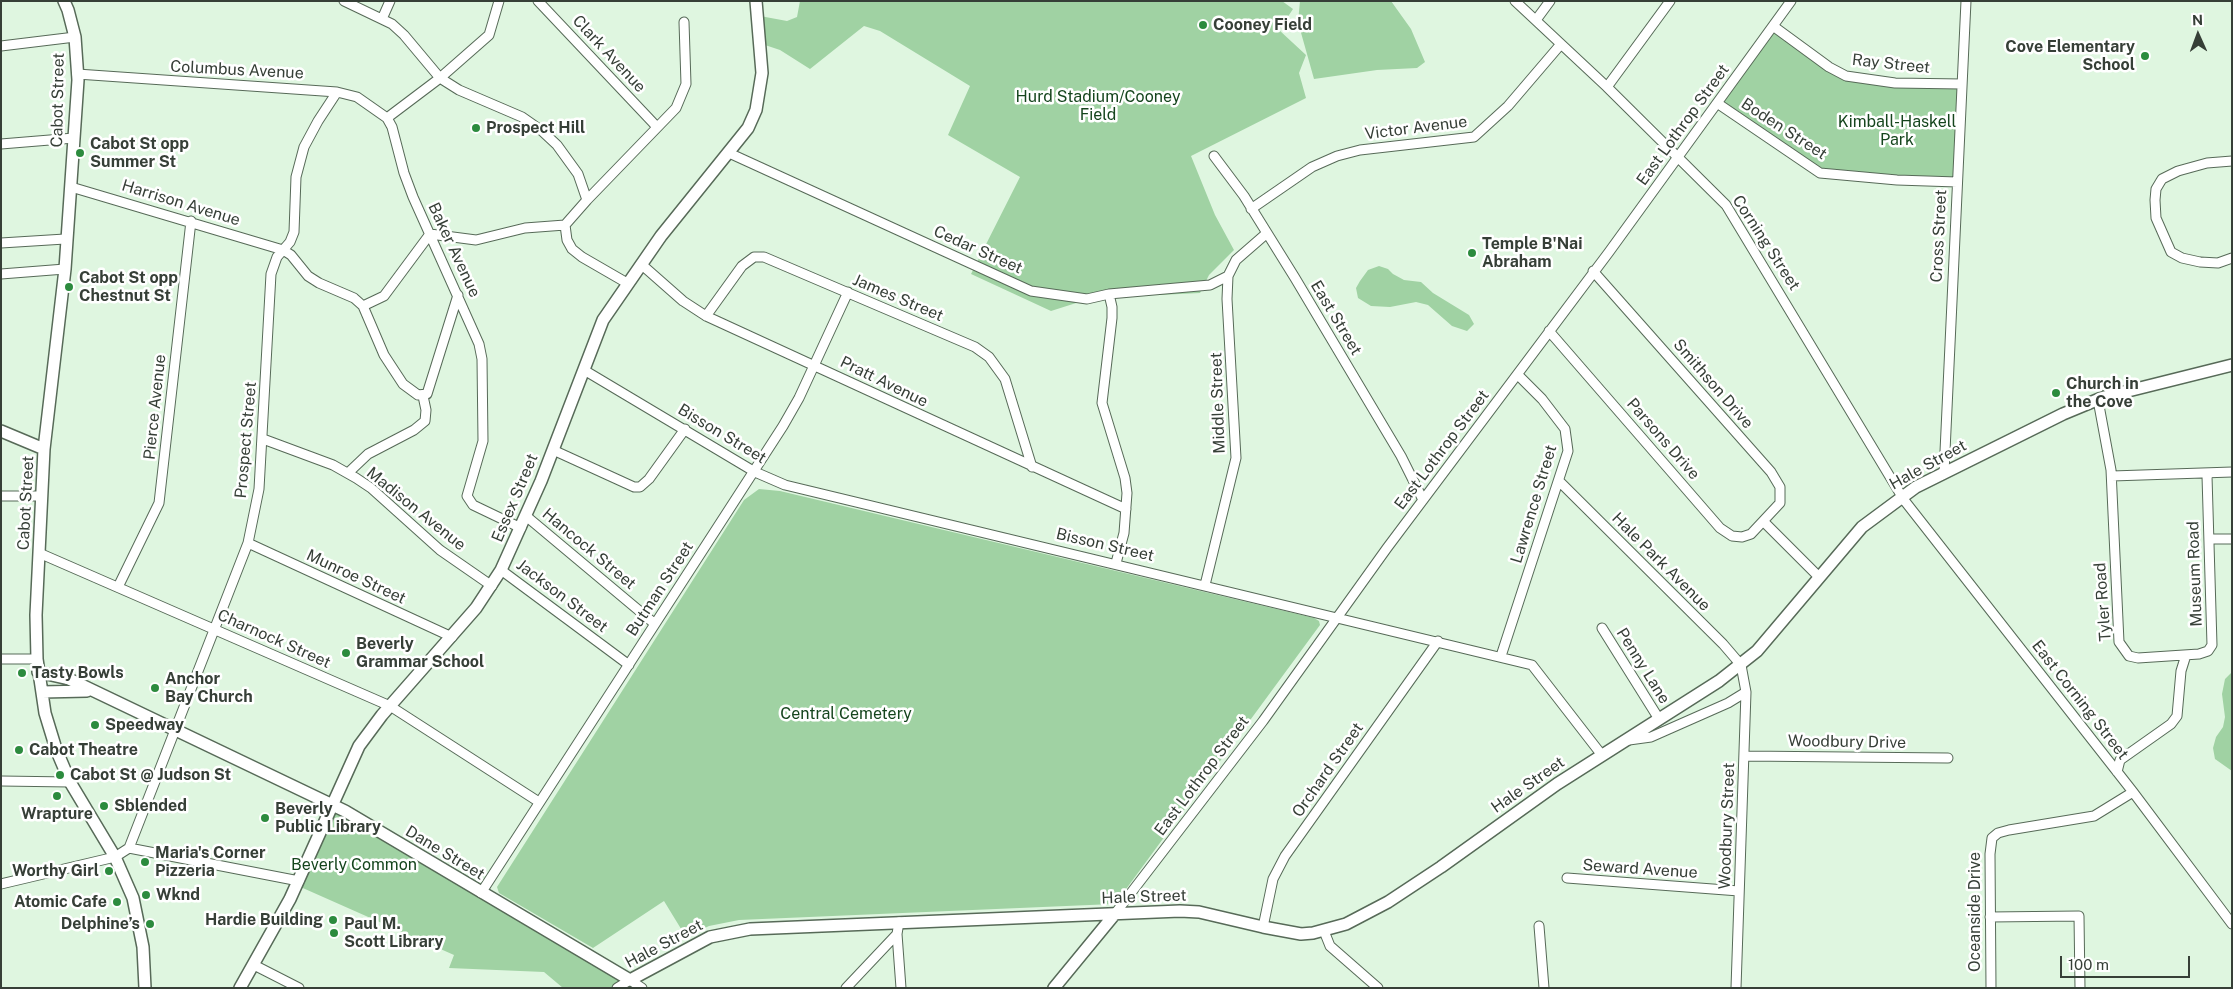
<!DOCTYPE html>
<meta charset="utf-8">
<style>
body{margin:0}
#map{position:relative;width:2233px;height:989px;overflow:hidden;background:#dff6e0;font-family:"Public Sans",sans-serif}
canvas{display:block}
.frame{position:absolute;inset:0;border:2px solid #363f37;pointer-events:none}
.north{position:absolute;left:2173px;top:10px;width:50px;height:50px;-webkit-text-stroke:4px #fff;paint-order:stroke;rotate:358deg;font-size:14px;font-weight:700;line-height:20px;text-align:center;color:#363f37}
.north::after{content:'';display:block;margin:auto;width:18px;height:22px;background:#363f37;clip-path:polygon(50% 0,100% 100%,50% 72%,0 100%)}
.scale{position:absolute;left:2060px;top:956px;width:130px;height:22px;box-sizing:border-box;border:2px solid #363f37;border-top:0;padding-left:6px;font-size:15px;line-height:18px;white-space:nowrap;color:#363f37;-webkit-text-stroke:4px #fff;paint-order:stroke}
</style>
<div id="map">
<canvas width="2233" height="989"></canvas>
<div class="frame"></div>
<div class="north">N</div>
<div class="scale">100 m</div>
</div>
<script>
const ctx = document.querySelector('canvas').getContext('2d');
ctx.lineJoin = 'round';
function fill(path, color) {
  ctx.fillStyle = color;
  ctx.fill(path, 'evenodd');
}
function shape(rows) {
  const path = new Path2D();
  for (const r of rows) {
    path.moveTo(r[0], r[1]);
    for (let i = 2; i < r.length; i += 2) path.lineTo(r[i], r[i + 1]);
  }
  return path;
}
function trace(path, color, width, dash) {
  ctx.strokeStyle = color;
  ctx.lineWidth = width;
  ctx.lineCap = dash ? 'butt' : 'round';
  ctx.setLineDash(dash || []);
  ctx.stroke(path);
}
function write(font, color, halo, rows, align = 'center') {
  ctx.font = font + ' "Public Sans",sans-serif';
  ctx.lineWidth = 5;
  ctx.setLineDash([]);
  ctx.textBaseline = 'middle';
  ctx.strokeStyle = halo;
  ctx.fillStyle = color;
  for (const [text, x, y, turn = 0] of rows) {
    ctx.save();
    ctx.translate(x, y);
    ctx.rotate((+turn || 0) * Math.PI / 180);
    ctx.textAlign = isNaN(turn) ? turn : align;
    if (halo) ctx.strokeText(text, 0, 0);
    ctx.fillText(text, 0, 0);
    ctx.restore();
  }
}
const green = shape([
 [800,1,1282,1,1293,9,1279,30,1306,55,1299,73,1306,98,1191,156,1215,215,1234,250,1209,275,1200,293,1159,295,1117,290,1051,311,971,274,1020,177,948,135,970,86,880,31,864,26,810,69,780,50,759,43,760,16,787,21,797,17],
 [1300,1,1391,1,1411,29,1425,62,1417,68,1377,70,1314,79,1298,22],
 [1773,26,1829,67,1861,79,1962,84,1957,182,1820,173,1720,107],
 [1379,266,1388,269,1393,274,1404,280,1421,282,1433,293,1469,315,1474,324,1467,331,1452,326,1428,305,1416,302,1390,307,1371,306,1358,298,1356,288,1360,281,1368,270],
 [759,489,780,491,1314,618,1319,621,1320,625,1118,900,1113,904,739,920,709,926,686,937,664,901,593,948,499,893,497,887,744,500],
 [2232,672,2232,771,2215,759,2213,748,2216,737,2223,727,2225,717,2222,694,2225,679],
 [337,807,634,988,563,988,544,972,449,968,454,955,296,885]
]);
const minor = shape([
 [344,1,392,24,404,35,440,78,459,90,522,117,542,131,557,145,578,174,587,200,565,225,567,240,572,249,582,257,627,283],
 [499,1,489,35,440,78,387,118,392,127,404,173,413,197,479,344,482,359,483,441,467,496,473,505,521,528],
 [538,1,657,127],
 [1515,1,1607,87,1726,205,1904,500,2133,792,2232,924],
 [382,19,390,1],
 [1536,20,1550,1],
 [1773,26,1829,67,1846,76,1895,83,1962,84],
 [1,46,75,37],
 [77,74,337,92,357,97,387,118],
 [1607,87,1670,1],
 [337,92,318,121,304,147,296,177,294,232,290,242,283,250,291,255,308,276,319,283,354,298,363,306,384,355,403,384,418,395,427,394,458,295],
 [1717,103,1820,173,1897,180,1957,182],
 [1,144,74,138],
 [729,153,1031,291,1087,299,1109,294,1210,285,1228,276],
 [1214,156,1244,196,1295,278,1401,456,1423,500],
 [2232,161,2207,163,2178,171,2162,179,2156,189,2155,200,2156,218,2171,252,2182,258,2200,262,2218,263,2232,258],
 [587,200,676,108,686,84,684,22],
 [1251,209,1312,167,1337,156,1360,150,1474,137,1508,106,1561,44],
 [1,243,65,239],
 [641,264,683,301,706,316,1126,509],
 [1,274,65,269],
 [1109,294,1112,307,1112,318,1102,403,1125,478,1127,493,1124,533,1116,563],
 [363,306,384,296,430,234,476,240,525,228,565,225],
 [706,316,742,266,754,257,764,257,975,347,989,357,1005,379,1032,467],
 [1549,331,1720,528,1732,536,1742,537,1751,534,1780,503,1780,487,1771,472,1593,271],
 [584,370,755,472,785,485,1532,665,1601,754],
 [2098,400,2111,470,2119,642,2129,656,2138,658,2199,654,2208,651,2212,645,2207,476,2210,473],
 [263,439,333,465,356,478,371,488,440,550,492,586],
 [553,450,634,487,640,487,649,479,685,429],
 [348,473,368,454,414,430,425,421,426,410,423,396],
 [1944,473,1966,1],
 [2112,476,2232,472],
 [1559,481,1723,644,1741,665,1746,692,1736,988],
 [1,496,42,496],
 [526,516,655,624],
 [1764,522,1819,577],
 [2209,539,2232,539],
 [248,543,452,637],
 [39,553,390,706,539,802],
 [501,570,629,665],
 [1205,585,1236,458,1227,299,1228,276,1236,260,1267,233],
 [118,587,159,503,191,221],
 [1602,628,1659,719],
 [1501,656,1568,451,1565,429,1542,399,1518,375],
 [1,659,37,659],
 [1629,740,1651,737,1728,703,1746,692],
 [1745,756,1948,758],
 [2117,772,2120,760,2171,724,2177,716,2181,671,2186,655],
 [1,781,70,782],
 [129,848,299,881],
 [1567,878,1739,891],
 [1,884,115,857,129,848,248,543,259,489,271,274,277,257,283,250,71,187],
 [481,893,783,426,799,398,848,292],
 [1114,915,1263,721,1387,548,1609,252,1791,1],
 [1990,917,2079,916,2080,988],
 [1539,926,1544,988],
 [1263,927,1273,879,1285,856,1438,641],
 [1324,931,1330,946,1378,988],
 [897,934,901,988],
 [254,965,299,988],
 [617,988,630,980,642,988],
 [846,988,897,934,899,922],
 [1991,988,1990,854,1992,838,1998,833,2009,830,2094,816,2133,792]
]);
const major = shape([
 [64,1,68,10,75,37,78,80,65,269,44,449,36,615,37,659,45,713,56,749,70,782,115,857,133,898,143,947,145,988],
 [1,431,44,449],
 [38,672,69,679,345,811,630,980,710,937,750,929,1180,911,1199,912,1263,927,1301,934,1313,933,1346,924,1388,902,1441,867,1557,784,1719,681,1757,651,1862,527,1916,487,2063,414,2104,397,2232,365],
 [42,692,87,691],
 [240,988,290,899,359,746,382,715,476,608,501,570,541,481,603,320,661,236,748,128,756,110,762,73,756,1],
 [1054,988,1114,915]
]);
const markers = [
 [1203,25,5,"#2c8b3e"],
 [2145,56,5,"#2c8b3e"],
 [476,128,5,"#2c8b3e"],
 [80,153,5,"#2c8b3e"],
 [1472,253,5,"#2c8b3e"],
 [69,287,5,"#2c8b3e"],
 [2056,393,5,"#2c8b3e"],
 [346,653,5,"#2c8b3e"],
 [22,673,5,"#2c8b3e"],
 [155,688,5,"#2c8b3e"],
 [95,725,5,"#2c8b3e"],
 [19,750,5,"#2c8b3e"],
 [60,775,5,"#2c8b3e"],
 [57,796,5,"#2c8b3e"],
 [104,806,5,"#2c8b3e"],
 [265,818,5,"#2c8b3e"],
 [145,862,5,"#2c8b3e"],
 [109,871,5,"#2c8b3e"],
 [146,895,5,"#2c8b3e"],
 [117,902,5,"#2c8b3e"],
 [333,920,5,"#2c8b3e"],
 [150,924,5,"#2c8b3e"],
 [334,933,5,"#2c8b3e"]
];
const poiNames = [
 ["Cooney Field",1213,25],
 ["Cove Elementary",2135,47,"right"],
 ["School",2135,65,"right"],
 ["Prospect Hill",486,128],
 ["Cabot St opp",90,144],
 ["Summer St",90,162],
 ["Temple B'Nai",1482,244],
 ["Abraham",1482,262],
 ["Cabot St opp",79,278],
 ["Chestnut St",79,296],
 ["Church in",2066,384],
 ["the Cove",2066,402],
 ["Beverly",356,644],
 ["Grammar School",356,662],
 ["Tasty Bowls",32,673],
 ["Anchor",165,679],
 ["Bay Church",165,697],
 ["Speedway",105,725],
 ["Cabot Theatre",29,750],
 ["Cabot St @ Judson St",70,775],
 ["Sblended",114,806],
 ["Beverly",275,809],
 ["Public Library",275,827],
 ["Wrapture",57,814,"center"],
 ["Maria's Corner",155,853],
 ["Pizzeria",155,871],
 ["Worthy Girl",99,871,"right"],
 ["Wknd",156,895],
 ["Atomic Cafe",107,902,"right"],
 ["Hardie Building",323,920,"right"],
 ["Delphine’s",140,924,"right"],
 ["Paul M.",344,924],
 ["Scott Library",344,942]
];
const streetNames = [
 ["Clark Avenue",609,54,47],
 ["Ray Street",1891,64,6],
 ["Columbus Avenue",237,70,3],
 ["Cabot Street",58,100,-89],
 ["East Lothrop Street",1683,125,-54],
 ["Victor Avenue",1416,128,-7],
 ["Boden Street",1784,129,33],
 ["Harrison Avenue",181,203,17],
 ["Cross Street",1939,236,-87],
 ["Corning Street",1766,243,57],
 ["Baker Avenue",454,250,65],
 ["Cedar Street",978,250,24],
 ["James Street",898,298,23],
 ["East Street",1336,318,59],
 ["Pratt Avenue",884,382,26],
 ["Smithson Drive",1713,384,49],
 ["Middle Street",1218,403,-92],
 ["Pierce Avenue",155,407,-84],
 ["Bisson Street",722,434,31],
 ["Parsons Drive",1663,439,49],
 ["Prospect Street",246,440,-85],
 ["East Lothrop Street",1442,450,-53],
 ["Hale Street",1928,465,-29],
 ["Essex Street",515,498,-67],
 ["Cabot Street",26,503,-87],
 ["Lawrence Street",1534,504,-73],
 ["Madison Avenue",416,509,39],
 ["Bisson Street",1105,545,13],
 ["Hancock Street",589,549,40],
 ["Hale Park Avenue",1661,562,45],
 ["Museum Road",2195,574,-92],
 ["Munroe Street",356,577,25],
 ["Butman Street",660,589,-57],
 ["Jackson Street",562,596,37],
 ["Tyler Road",2103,602,-94],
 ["Charnock Street",274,639,24],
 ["Penny Lane",1643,666,58],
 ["East Corning Street",2080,700,52],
 ["Woodbury Drive",1847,742,1],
 ["Orchard Street",1328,770,-55],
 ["East Lothrop Street",1202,776,-53],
 ["Hale Street",1528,785,-35],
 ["Woodbury Street",1727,826,-88],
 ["Dane Street",445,853,31],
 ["Seward Avenue",1640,869,4],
 ["Hale Street",1144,897,-2],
 ["Oceanside Drive",1975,912,-90],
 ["Hale Street",664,944,-28]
];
const parkNames = [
 ["Hurd Stadium/Cooney",1098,97],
 ["Field",1098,115],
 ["Kimball-Haskell",1897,122],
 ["Park",1897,140],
 ["Central Cemetery",846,714],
 ["Beverly Common",354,865]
];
fill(green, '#a0d2a3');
trace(minor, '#576a58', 11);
trace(major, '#576a58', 14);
trace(minor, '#fff', 9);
trace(major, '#fff', 11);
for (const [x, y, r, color] of markers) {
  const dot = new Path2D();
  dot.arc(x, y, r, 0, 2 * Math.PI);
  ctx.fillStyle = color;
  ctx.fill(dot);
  trace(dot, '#fff', 2);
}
write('bold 16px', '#363f37', '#fff', poiNames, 'left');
write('16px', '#363f37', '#fff', streetNames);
write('16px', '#15451d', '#fff', parkNames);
</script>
